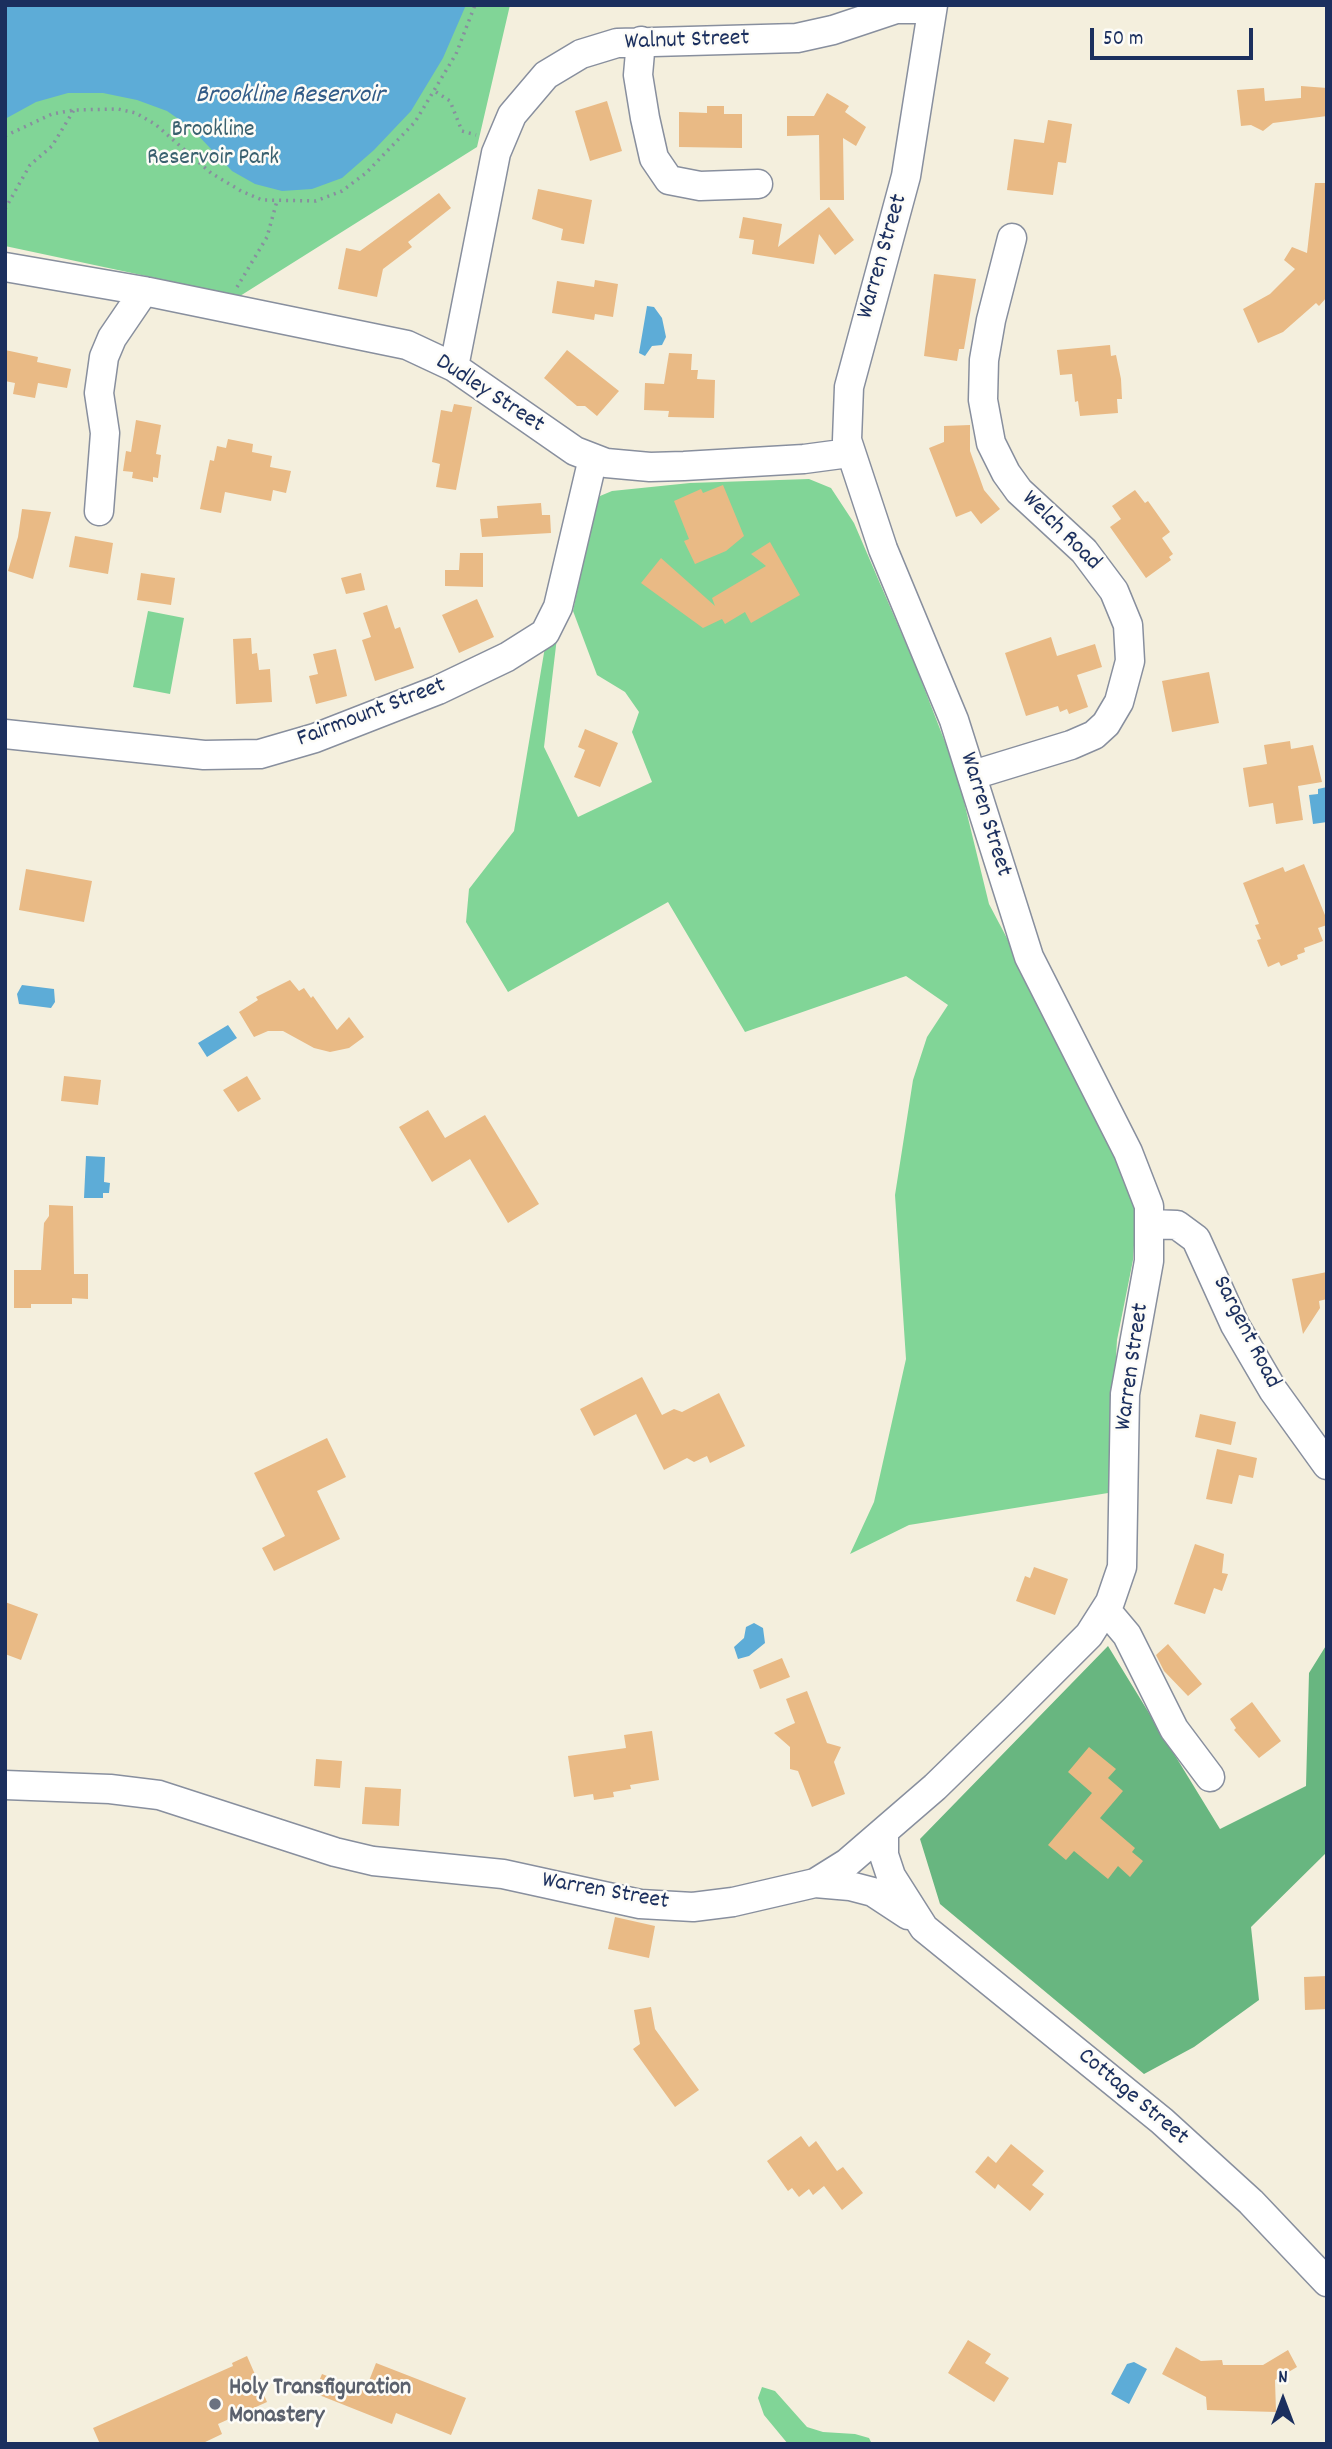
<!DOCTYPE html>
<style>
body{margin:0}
#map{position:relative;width:1332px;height:2449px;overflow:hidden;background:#f4efdd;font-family:Dekko,sans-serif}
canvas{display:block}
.frame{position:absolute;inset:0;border:7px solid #1b2f5e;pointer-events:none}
.north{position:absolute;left:1248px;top:2365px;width:70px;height:70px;-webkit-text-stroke:5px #fdfcf7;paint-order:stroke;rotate:0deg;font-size:19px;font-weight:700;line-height:28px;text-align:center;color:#1b2f5e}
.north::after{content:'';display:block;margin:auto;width:24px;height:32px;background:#1b2f5e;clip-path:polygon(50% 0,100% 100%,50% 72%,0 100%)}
.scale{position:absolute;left:1090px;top:28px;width:163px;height:32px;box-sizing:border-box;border:4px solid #1b2f5e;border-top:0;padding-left:9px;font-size:21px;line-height:24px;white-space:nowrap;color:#1b2f5e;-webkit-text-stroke:5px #fdfcf7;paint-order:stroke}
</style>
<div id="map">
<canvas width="1332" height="2449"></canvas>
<div class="frame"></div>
<div class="north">N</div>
<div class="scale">50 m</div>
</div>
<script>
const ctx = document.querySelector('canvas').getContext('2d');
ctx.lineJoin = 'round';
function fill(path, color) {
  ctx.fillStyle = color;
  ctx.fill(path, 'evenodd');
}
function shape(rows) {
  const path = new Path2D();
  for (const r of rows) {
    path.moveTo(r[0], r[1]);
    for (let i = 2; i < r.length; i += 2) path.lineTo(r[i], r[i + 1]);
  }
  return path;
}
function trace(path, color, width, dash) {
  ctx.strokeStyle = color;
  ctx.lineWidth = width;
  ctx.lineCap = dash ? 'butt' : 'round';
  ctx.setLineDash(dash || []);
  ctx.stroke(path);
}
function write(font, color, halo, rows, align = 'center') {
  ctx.font = font + ' Dekko,sans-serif';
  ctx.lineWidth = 5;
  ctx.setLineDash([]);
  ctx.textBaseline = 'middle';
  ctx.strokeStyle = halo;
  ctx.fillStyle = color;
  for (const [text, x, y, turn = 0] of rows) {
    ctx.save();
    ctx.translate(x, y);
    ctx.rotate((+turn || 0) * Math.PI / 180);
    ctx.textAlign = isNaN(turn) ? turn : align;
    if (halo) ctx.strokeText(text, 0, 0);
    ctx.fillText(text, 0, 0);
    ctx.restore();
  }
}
const green = shape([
 [5,5,510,5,477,147,240,296,5,246],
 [809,479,831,488,854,523,916,667,957,773,989,904,1121,1155,1136,1216,1133,1260,1117,1340,1108,1493,909,1525,850,1554,874,1502,906,1359,895,1195,913,1080,927,1037,948,1005,906,976,745,1032,668,902,508,992,466,922,469,889,514,831,546,641,558,629,544,747,578,817,652,782,632,732,639,712,625,692,597,675,573,611,595,505,600,496,612,491,690,483],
 [148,611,184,618,170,694,133,687],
 [762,2387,775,2391,807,2427,823,2432,855,2434,869,2438,872,2444,788,2444,764,2415,758,2398]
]);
const forest = shape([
 [1327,1644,1327,1852,1251,1927,1259,2000,1194,2047,1144,2074,940,1904,920,1839,1108,1646,1220,1829,1306,1786,1309,1673]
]);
const water = shape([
 [5,5,466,5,443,58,411,111,374,150,342,178,312,189,282,191,255,184,232,171,190,127,167,111,137,100,103,93,68,93,36,102,5,119],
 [647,306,654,307,662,318,666,337,662,345,652,346,645,356,639,353],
 [1327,787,1327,822,1313,824,1309,795,1318,794,1318,789],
 [22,985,54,989,55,1002,51,1008,19,1004,17,994],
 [228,1025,237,1038,207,1057,198,1043],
 [86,1156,105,1157,104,1182,110,1183,109,1193,103,1193,103,1198,84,1198],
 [754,1623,763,1628,765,1643,749,1656,738,1659,734,1647,744,1638,746,1627],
 [1134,2362,1147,2369,1129,2404,1111,2394,1127,2364]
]);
const building = shape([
 [1301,86,1327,88,1327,116,1273,123,1263,131,1251,125,1241,126,1237,90,1264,88,1265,101,1301,98],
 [827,93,849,106,845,112,866,127,856,146,843,138,844,200,820,200,819,135,787,136,787,116,814,116],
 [607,101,622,151,590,161,575,111],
 [707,106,724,106,724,114,742,114,742,148,679,147,679,112,707,113],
 [1048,120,1072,124,1066,163,1058,162,1053,195,1007,190,1014,139,1044,143],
 [1315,183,1327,183,1327,297,1319,306,1316,303,1283,332,1258,343,1243,309,1270,294,1295,269,1284,260,1292,247,1307,253],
 [538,189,592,200,584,244,561,240,563,229,532,219],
 [439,193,451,208,408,242,412,247,383,269,377,297,338,289,346,248,360,251],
 [829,207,854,240,835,255,819,234,814,264,752,254,754,240,739,238,743,217,782,224,778,247],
 [934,274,976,279,964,349,959,349,957,361,924,356],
 [595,280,618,284,613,317,595,314,594,320,552,313,557,281,594,287],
 [1110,345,1111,356,1116,355,1121,379,1122,399,1117,399,1118,413,1080,416,1078,401,1075,402,1072,374,1060,375,1057,350],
 [5,350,38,357,37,362,71,369,67,388,38,383,35,398,13,394,15,383,5,381],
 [567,350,619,391,597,416,585,406,577,406,544,378],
 [669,353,692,354,691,370,698,370,697,379,715,380,714,418,668,417,669,411,644,410,645,383,664,384],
 [454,404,472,407,456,490,436,487,440,464,432,462,441,410,452,412],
 [136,420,161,425,156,454,161,455,158,478,153,477,153,482,132,478,133,472,123,471,126,451,131,452],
 [970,425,970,451,984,490,1000,509,981,524,971,511,956,517,929,448,944,442,944,426],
 [228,439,253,444,252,452,272,456,270,467,291,471,286,493,273,490,271,501,225,492,221,513,200,509,210,460,214,461,217,446,226,448],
 [723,485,744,536,726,551,695,564,684,541,689,539,674,501,701,489,703,493],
 [1135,490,1145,503,1148,501,1170,532,1162,538,1173,554,1169,557,1171,560,1146,578,1110,527,1121,519,1112,506],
 [541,503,542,515,550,515,551,533,482,537,480,519,498,518,497,506],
 [22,509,51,512,33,579,8,571,18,537],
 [75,536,113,543,108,574,69,567],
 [770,542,800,595,751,623,745,612,725,624,722,619,703,628,641,583,661,558,715,606,712,598,766,566,751,554],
 [460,553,483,553,483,587,445,586,445,570,459,570],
 [141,573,175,578,171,605,137,600],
 [361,573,365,590,346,594,341,578],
 [477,599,494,637,459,653,442,615],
 [387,605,395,629,400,627,414,668,375,681,362,640,371,637,363,613],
 [1051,637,1057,656,1095,644,1102,667,1077,675,1088,707,1069,714,1067,709,1060,712,1058,706,1026,716,1005,653],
 [251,638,252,654,257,653,259,670,270,669,272,702,236,704,233,639],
 [336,649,347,696,316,704,309,676,318,674,313,654],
 [1209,672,1219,723,1172,732,1162,681],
 [585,729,618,743,600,787,574,777,585,750,578,747],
 [1290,741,1291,749,1313,745,1322,782,1298,786,1303,820,1276,824,1273,803,1249,807,1243,768,1267,764,1264,745],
 [1304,864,1327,920,1327,925,1318,928,1323,941,1304,948,1305,952,1297,955,1298,959,1281,966,1279,962,1268,967,1257,940,1261,939,1255,925,1259,924,1243,883,1283,867,1285,872],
 [26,869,92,881,84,922,19,910],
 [290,980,299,991,304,988,311,998,313,996,337,1030,349,1017,364,1037,349,1048,330,1052,314,1048,283,1031,268,1031,254,1037,239,1012,258,1000,256,997],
 [64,1076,101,1080,98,1105,61,1101],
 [247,1076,261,1099,238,1112,223,1090],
 [428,1110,445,1138,485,1115,539,1204,508,1223,470,1159,432,1182,399,1127],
 [49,1205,73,1206,74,1274,88,1274,88,1299,72,1298,72,1304,31,1304,31,1308,14,1308,14,1270,41,1270,44,1223,49,1216],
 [1327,1272,1327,1299,1319,1301,1320,1308,1303,1334,1292,1279],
 [642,1377,662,1415,674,1409,682,1412,719,1393,745,1446,710,1463,707,1456,694,1462,687,1458,664,1470,636,1414,594,1436,580,1409],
 [1200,1414,1236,1422,1231,1445,1195,1437],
 [327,1438,346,1477,317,1491,340,1539,274,1571,262,1548,285,1536,254,1473],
 [1217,1449,1257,1458,1253,1478,1239,1475,1232,1504,1206,1499],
 [1195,1544,1224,1554,1222,1573,1228,1574,1222,1591,1214,1588,1205,1614,1174,1604],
 [1034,1567,1068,1579,1055,1615,1016,1601,1025,1576,1030,1578],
 [5,1602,38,1614,21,1660,5,1654],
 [1168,1644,1202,1684,1188,1696,1164,1671,1156,1655],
 [782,1658,790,1677,760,1689,753,1670],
 [807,1691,827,1743,841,1747,834,1762,845,1794,812,1807,798,1771,790,1769,790,1747,774,1733,795,1723,786,1699],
 [1252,1702,1281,1741,1259,1758,1234,1730,1236,1728,1230,1719],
 [652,1731,659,1780,630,1785,631,1789,613,1792,614,1797,594,1800,593,1794,574,1797,568,1756,626,1748,624,1735],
 [1089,1747,1116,1769,1108,1778,1123,1791,1100,1818,1135,1848,1132,1852,1143,1861,1130,1877,1118,1866,1108,1879,1074,1851,1066,1860,1048,1845,1092,1793,1068,1772],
 [316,1759,342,1761,340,1788,314,1786],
 [365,1787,401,1789,399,1826,362,1824],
 [615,1917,655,1926,649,1958,608,1949],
 [1327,1976,1327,2009,1305,2010,1304,1977],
 [651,2007,655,2029,699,2090,675,2107,633,2049,640,2044,634,2010],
 [801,2136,809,2147,816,2141,837,2171,843,2167,863,2193,842,2210,824,2186,813,2195,809,2189,799,2197,792,2188,788,2191,767,2161],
 [1011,2144,1044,2171,1032,2185,1044,2194,1030,2211,998,2184,995,2189,975,2172,988,2156,996,2163],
 [968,2340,991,2354,985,2363,1009,2378,994,2402,948,2373],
 [1176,2347,1201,2361,1222,2360,1223,2365,1263,2365,1288,2350,1297,2367,1275,2380,1276,2412,1207,2410,1206,2397,1162,2374],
 [247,2356,267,2402,218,2424,222,2434,201,2444,100,2444,93,2428,233,2366,232,2363],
 [376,2363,466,2398,451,2435,396,2413,392,2424,314,2393,322,2374,365,2391]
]);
const path = shape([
 [436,92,450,101,462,131,476,135],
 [5,136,52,114,74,110,118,109,136,113,155,124,211,173,241,191,262,200,316,201,342,191,366,173,415,122,456,54,475,5],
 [5,209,30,165,52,146,74,110],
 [237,287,267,237,277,201]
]);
const minor = shape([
 [641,41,638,75,645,118,654,158,669,180,700,186,758,184],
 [5,267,144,291,407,345,454,367,575,451,606,463,650,467,684,466,804,459,849,453],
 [454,367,496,153,512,115,546,75,581,54,617,43,797,38,833,30,896,9,932,9],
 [99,511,105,433,99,393,104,357,112,338,144,291],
 [5,734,204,755,260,754,315,738,438,690,507,657,545,633,558,607,593,458],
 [973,775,1071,745,1094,735,1106,724,1119,702,1130,661,1128,625,1114,591,1084,551,1019,491,1006,473,991,443,983,400,984,360,991,320,1012,238],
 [1150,1224,1177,1225,1196,1239,1235,1325,1273,1390,1327,1465],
 [1106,1610,1127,1635,1174,1729,1210,1777],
 [5,1785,110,1789,159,1795,335,1852,373,1861,503,1874,640,1904,693,1907,733,1902,815,1883,847,1863,935,1787,1013,1711,1089,1635,1110,1602,1122,1567,1125,1394,1149,1261,1149,1206,1128,1152,1029,957,954,720,883,549,847,440,849,387,906,176,933,5],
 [884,1833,884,1855,891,1876,924,1928,1162,2121,1251,2202,1327,2282],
 [815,1883,850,1886,873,1892,908,1915]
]);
const markers = [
 [215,2404,7,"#6b7280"]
];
const streetNames = [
 ["Walnut Street",687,42,-2],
 ["Warren Street",884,257,-74],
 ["Dudley Street",489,395,33],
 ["Welch Road",1060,532,45],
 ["Fairmount Street",372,714,-21],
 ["Warren Street",984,815,73],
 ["Sargent Road",1245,1333,63],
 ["Warren Street",1134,1367,-82],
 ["Warren Street",605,1893,10],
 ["Cottage Street",1132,2098,40]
];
const parkNames = [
 ["Brookline",213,132],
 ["Reservoir Park",213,160]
];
const worshipNames = [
 ["Holy Transfiguration",229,2390],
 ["Monastery",229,2418]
];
const waterNames = [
 ["Brookline Reservoir",290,97]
];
fill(green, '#81d597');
fill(forest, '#68b680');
fill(water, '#5dacd7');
fill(building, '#e9ba85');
trace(minor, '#888f9e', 31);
trace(path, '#888f9e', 3.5, [2, 5]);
trace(minor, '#fff', 28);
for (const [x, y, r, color] of markers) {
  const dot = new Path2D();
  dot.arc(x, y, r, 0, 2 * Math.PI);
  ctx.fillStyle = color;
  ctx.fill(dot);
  trace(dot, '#fdfcf7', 2.5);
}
write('24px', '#1b2f5e', '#fdfcf7', streetNames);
write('24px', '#3a616f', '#fdfcf7', parkNames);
write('bold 24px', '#5b616d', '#fdfcf7', worshipNames, 'left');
write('italic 26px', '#325b88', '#fdfcf7', waterNames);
</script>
